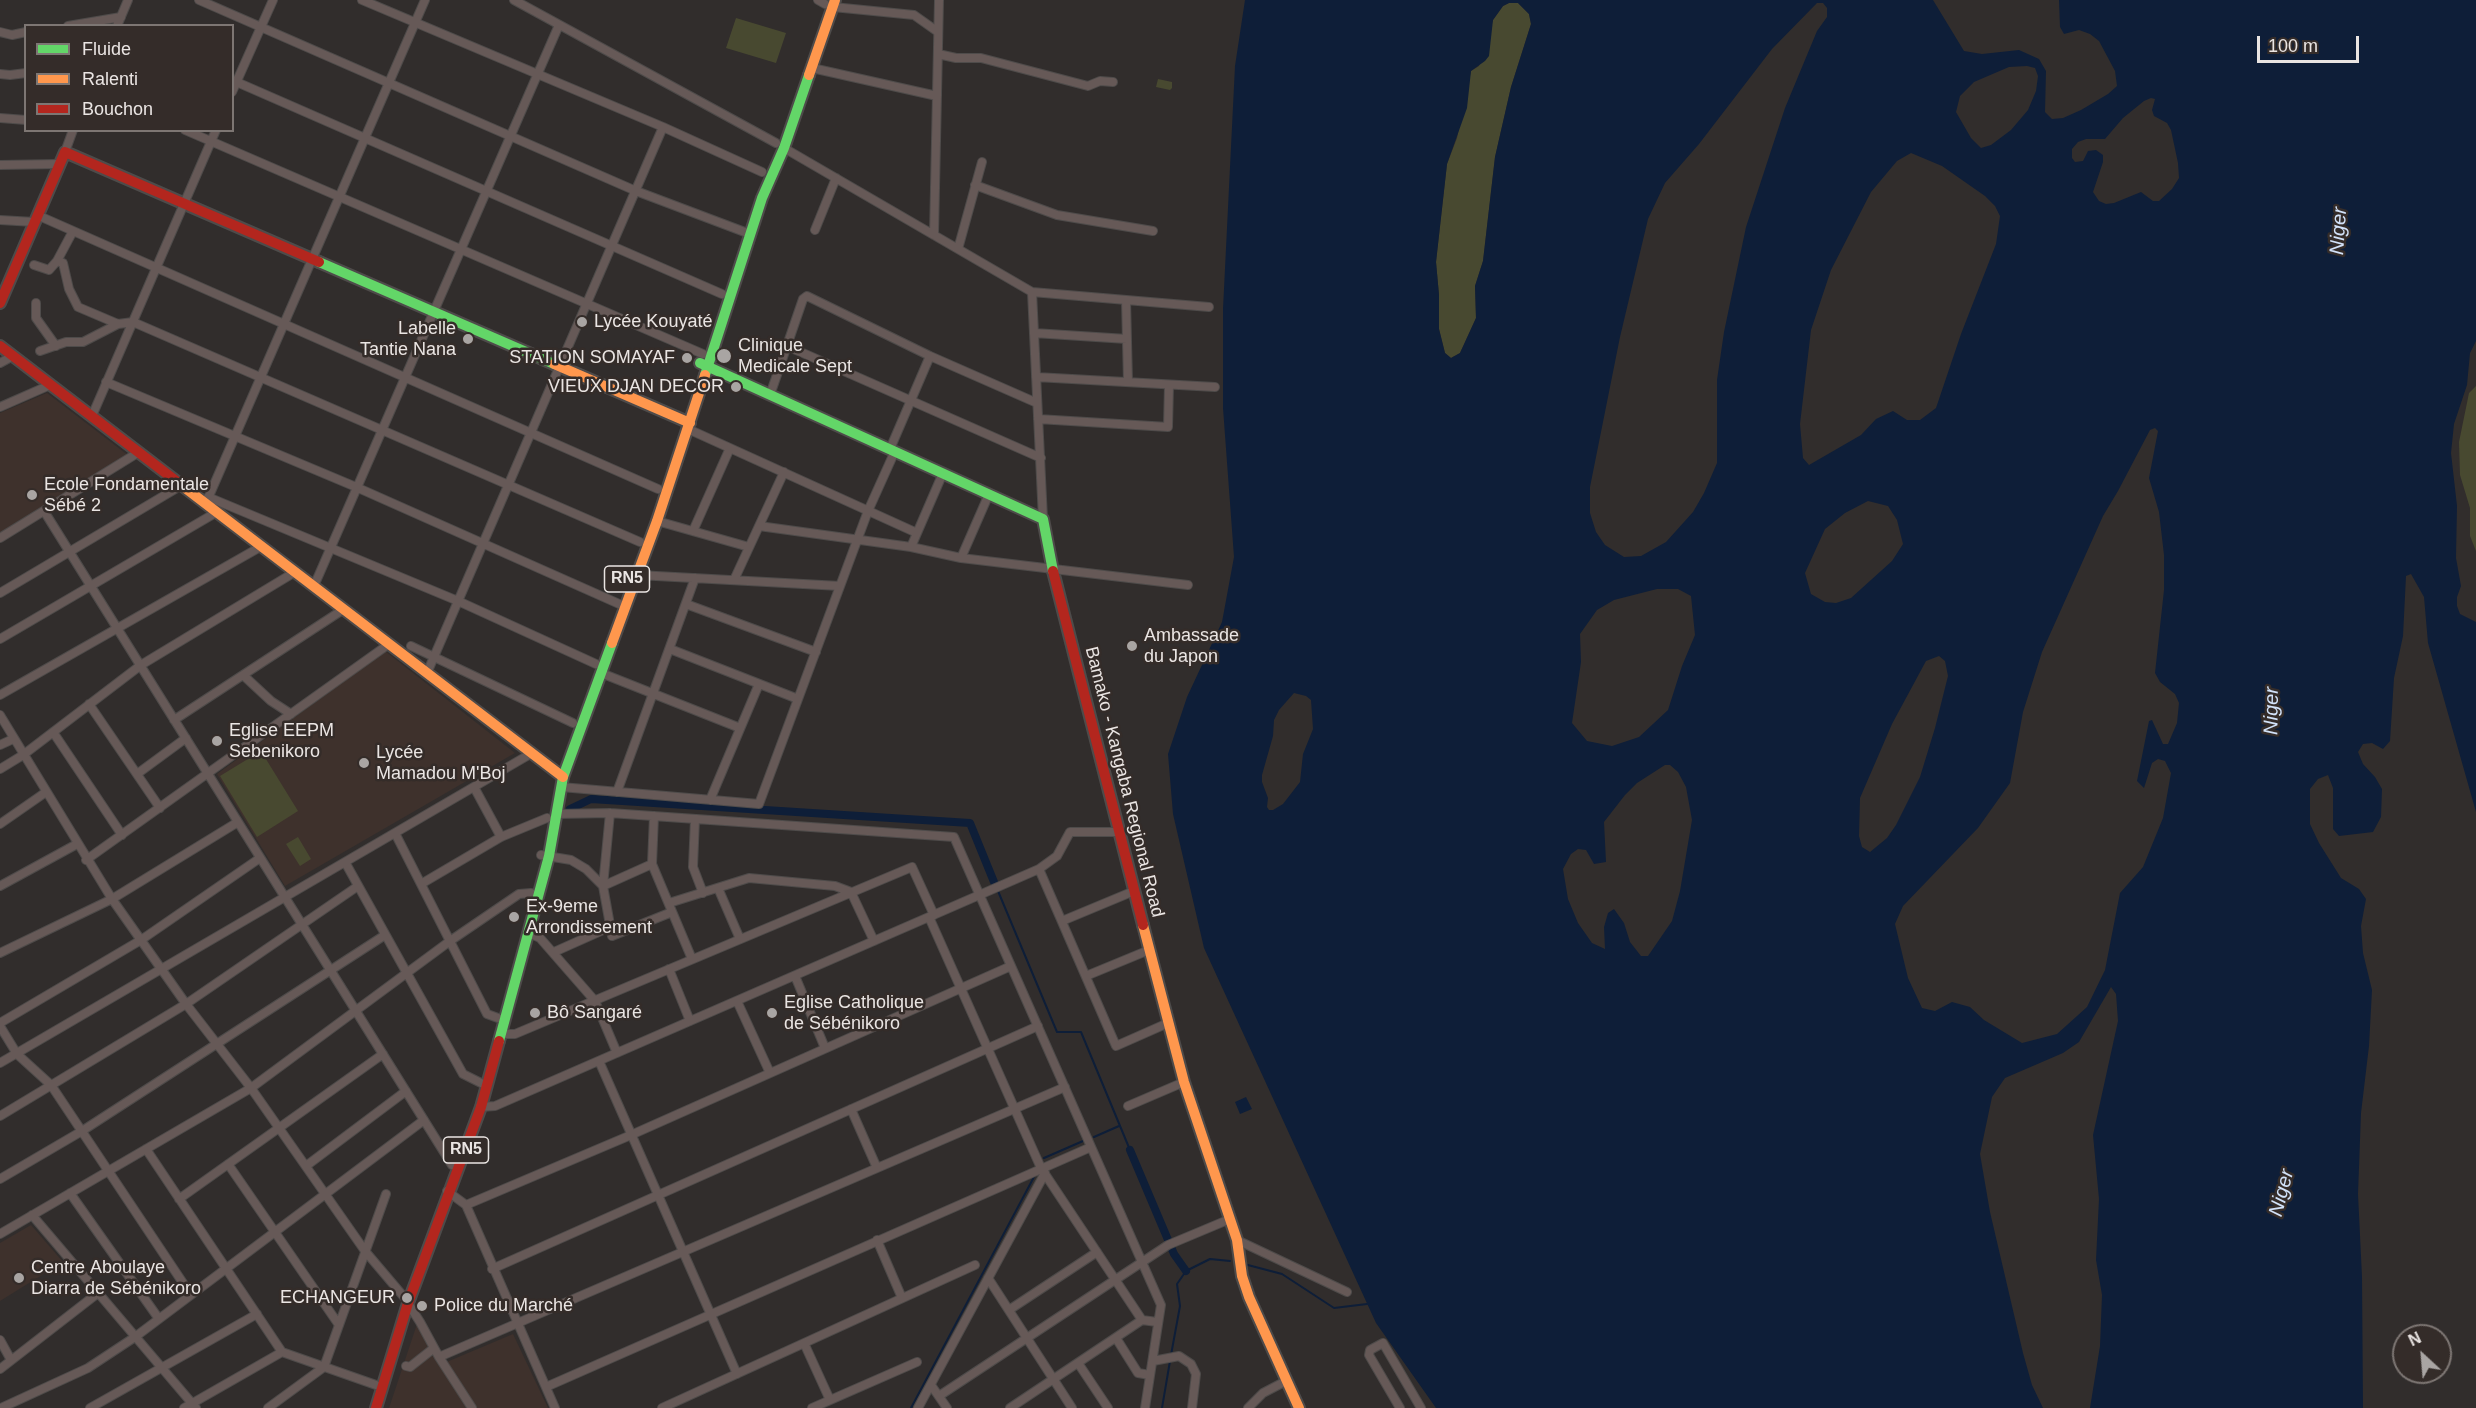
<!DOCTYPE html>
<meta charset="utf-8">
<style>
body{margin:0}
#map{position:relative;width:2476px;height:1408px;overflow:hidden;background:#312d2c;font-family:Arial,sans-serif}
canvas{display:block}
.legend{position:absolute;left:24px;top:24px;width:210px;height:108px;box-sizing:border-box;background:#342c29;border:2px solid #7d7673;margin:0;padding:8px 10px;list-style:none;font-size:18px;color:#eae5e3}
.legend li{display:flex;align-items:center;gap:12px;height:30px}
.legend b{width:30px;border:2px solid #7d7673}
.north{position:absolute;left:2392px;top:1324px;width:60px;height:60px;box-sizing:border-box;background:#342c29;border:2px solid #7d7673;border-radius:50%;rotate:334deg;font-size:16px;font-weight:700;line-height:24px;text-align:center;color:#eae5e3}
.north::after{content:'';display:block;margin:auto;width:21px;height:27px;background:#a9a5a3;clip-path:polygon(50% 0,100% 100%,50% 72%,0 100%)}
.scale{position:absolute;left:2257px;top:36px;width:102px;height:27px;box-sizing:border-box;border:3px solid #eae5e3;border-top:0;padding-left:8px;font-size:18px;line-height:21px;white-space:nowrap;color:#eae5e3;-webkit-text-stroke:4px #342c29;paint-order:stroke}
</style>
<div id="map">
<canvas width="2476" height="1408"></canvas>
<ul class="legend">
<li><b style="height:8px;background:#63d668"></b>Fluide</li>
<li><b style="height:8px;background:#ff974d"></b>Ralenti</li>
<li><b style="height:8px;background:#b3261e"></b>Bouchon</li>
</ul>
<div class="north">N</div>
<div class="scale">100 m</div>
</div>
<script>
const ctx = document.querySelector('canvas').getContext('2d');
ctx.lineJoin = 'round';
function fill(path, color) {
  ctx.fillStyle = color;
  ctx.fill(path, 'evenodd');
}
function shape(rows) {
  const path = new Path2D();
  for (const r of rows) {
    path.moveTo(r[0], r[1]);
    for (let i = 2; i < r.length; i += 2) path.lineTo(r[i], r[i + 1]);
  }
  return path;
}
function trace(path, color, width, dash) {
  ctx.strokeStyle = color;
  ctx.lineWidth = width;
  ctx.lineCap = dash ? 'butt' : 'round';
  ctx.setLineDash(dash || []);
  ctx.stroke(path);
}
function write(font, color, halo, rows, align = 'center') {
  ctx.font = font + ' Arial,sans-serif';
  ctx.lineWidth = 5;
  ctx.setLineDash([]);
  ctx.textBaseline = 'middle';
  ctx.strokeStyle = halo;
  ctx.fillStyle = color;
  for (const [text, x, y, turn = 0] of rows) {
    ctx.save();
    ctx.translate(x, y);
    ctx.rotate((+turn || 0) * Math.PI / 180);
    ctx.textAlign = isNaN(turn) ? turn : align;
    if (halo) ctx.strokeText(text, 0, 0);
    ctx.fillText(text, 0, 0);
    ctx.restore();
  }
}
const built = shape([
 [47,393,129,456,0,534,0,413],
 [385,651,515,753,285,886,217,774],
 [31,1225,63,1262,0,1301,0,1243],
 [417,1324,442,1364,513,1334,548,1408,389,1408]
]);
const green = shape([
 [1509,3,1518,3,1529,14,1531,24,1511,87,1495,157,1483,261,1475,286,1476,318,1460,353,1451,358,1445,353,1439,329,1439,295,1436,262,1447,164,1457,138,1471,71,1479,66,1493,20,1503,6],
 [736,18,786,33,776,63,726,48],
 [1158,79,1172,82,1172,88,1170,90,1156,87],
 [2476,386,2476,551,2470,536,2470,508,2460,475,2459,442,2469,393],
 [261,751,298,811,257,837,220,776],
 [298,837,311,859,300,866,286,844]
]);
const water = shape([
 [1245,0,1933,0,1964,51,1982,54,2019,50,2039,59,2046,71,2045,112,2052,119,2063,118,2081,110,2108,94,2117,86,2115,71,2099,41,2090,34,2079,30,2064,34,2060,27,2059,0,2476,0,2476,341,2470,353,2467,385,2454,424,2451,453,2457,506,2456,558,2461,586,2457,597,2457,606,2460,614,2476,622,2476,812,2428,643,2424,597,2411,574,2406,576,2403,636,2394,678,2390,741,2383,749,2372,743,2363,744,2358,752,2363,764,2375,777,2382,789,2381,817,2373,832,2339,836,2333,829,2333,788,2328,775,2318,779,2310,789,2310,824,2319,843,2341,878,2359,889,2366,899,2361,926,2363,953,2372,990,2369,1046,2361,1113,2358,1194,2362,1277,2363,1408,2090,1408,2100,1346,2102,1295,2096,1260,2099,1199,2093,1135,2118,1021,2116,994,2111,987,2079,1042,2063,1053,2005,1078,1992,1097,1980,1154,1990,1212,2023,1353,2032,1385,2043,1408,1436,1408,1376,1323,1204,948,1173,814,1168,754,1187,697,1222,622,1234,557,1223,408,1223,309,1235,66],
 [1509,3,1518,3,1529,14,1531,24,1511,87,1495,157,1483,261,1475,286,1476,318,1460,353,1451,358,1445,353,1439,329,1439,295,1436,262,1447,164,1467,108,1471,71,1485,61,1489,56,1493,20,1503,6],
 [1817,3,1823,3,1827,8,1827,17,1817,31,1785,108,1746,227,1724,332,1717,380,1717,463,1704,493,1693,512,1666,542,1641,556,1624,557,1605,545,1596,532,1590,513,1590,487,1620,337,1648,219,1665,183,1699,144,1772,49],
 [2027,66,2035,68,2038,76,2036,91,2028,110,2011,130,1991,145,1981,148,1971,138,1956,112,1960,96,1974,82,2009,67],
 [2151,98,2155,99,2152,110,2154,116,2167,123,2171,130,2178,163,2179,178,2172,189,2159,201,2153,201,2141,192,2114,203,2106,204,2099,201,2093,192,2103,162,2103,155,2096,150,2088,151,2083,161,2075,162,2072,158,2072,149,2078,142,2086,139,2105,139,2123,118,2144,101],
 [1911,153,1942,166,1985,196,1995,206,2000,216,1996,244,1961,334,1936,408,1920,420,1907,420,1893,411,1876,419,1861,435,1809,465,1803,458,1800,424,1811,330,1831,270,1871,192,1897,161],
 [2155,428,2158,431,2149,478,2159,512,2164,555,2164,590,2155,673,2160,682,2175,694,2179,703,2177,723,2168,744,2163,744,2152,720,2149,721,2137,781,2144,788,2152,763,2158,759,2165,761,2171,773,2163,818,2143,867,2120,893,2105,970,2087,1007,2057,1034,2022,1043,1984,1020,1970,1007,1952,1002,1935,1011,1922,1008,1908,978,1895,924,1903,906,1978,828,2010,783,2023,712,2042,652,2103,516,2118,491,2150,430],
 [1868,501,1888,506,1897,520,1903,544,1892,561,1851,598,1836,603,1825,602,1811,594,1805,573,1825,529,1845,513],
 [1657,589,1678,589,1691,596,1695,635,1682,666,1668,710,1639,737,1612,746,1587,741,1572,723,1581,662,1580,634,1597,610,1614,600],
 [1939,656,1945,661,1948,676,1935,728,1920,777,1896,825,1887,838,1870,852,1862,847,1859,836,1860,798,1892,724,1926,661],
 [1294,693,1306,696,1311,700,1313,729,1303,754,1300,782,1283,804,1273,810,1269,810,1267,807,1268,798,1262,782,1262,775,1273,736,1274,720,1279,710],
 [1665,765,1670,765,1678,772,1686,787,1692,820,1680,891,1672,921,1648,956,1641,956,1630,942,1624,923,1614,909,1608,913,1604,927,1605,949,1592,943,1578,923,1568,899,1563,869,1571,854,1578,849,1586,850,1594,864,1606,862,1604,822,1625,795,1637,783],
 [1246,1097,1252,1109,1240,1114,1235,1102]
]);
const stream = shape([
 [998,891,1057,1032,1081,1032,1130,1150],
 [1094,1137,1119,1126],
 [1044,1158,1083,1141],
 [1244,1264,1282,1274,1334,1308,1367,1304],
 [1171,1355,1180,1306,1177,1284,1186,1271,1210,1259,1230,1261],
 [911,1408,1035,1175],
 [1162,1408,1170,1361]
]);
const canal = shape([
 [570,809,591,799,970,823,994,882],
 [1130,1150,1174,1254,1186,1271]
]);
const street = shape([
 [199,0,636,191,750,234],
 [362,0,663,127,762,172],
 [514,0,776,143],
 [818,0,825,4],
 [833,7,914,15,938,32],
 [68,26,121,17],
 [117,26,128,0],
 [0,32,12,35,26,32],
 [938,54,956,58,981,58,1088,86,1100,81,1113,82],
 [812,68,937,96],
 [0,74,10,75,26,73],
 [232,80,722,294],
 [232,92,273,0],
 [0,118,26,120],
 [185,130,703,354],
 [784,148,1032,292,1043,519],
 [65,152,73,130],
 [0,165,59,164],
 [975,185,1057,215,1153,231],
 [37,215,658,489],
 [0,220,34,222],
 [815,230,836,178],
 [934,235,939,0],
 [958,249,982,162],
 [57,261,73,231],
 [34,265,49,270,57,261,63,263,69,289,78,307,118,324,133,322,640,542],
 [1032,292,1209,307],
 [1126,300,1128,382],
 [36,303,36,318,56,346],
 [1034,333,1127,339],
 [787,346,1041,458],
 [40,351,66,342,83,342,118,324],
 [0,363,13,356],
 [1036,377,1215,387],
 [106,382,356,487,626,607],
 [770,395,803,299,807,296,930,356,1037,403],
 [0,407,50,385],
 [92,416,216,130],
 [1038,419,1168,427,1169,385],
 [688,429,917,533],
 [890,449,930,356],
 [208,497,458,601,596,664],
 [206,503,425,0],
 [44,511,452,1165],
 [657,521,749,547],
 [759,526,911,547,961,558,1188,585],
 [693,531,730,448],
 [0,538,139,452],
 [911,547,943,473],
 [961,558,989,494],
 [638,575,840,586],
 [734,580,784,472],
 [314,586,559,25],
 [0,593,182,485],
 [686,604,816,652],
 [0,639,217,512],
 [411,646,573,723],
 [670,649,798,699],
 [427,673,663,127],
 [601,673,740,728],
 [243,675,271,701,291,714],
 [0,695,262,546],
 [89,704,160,808],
 [0,715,112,899,186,1004,251,1088,365,1251,404,1297,420,1322,439,1357,472,1408],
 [174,720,344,609],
 [53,732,122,835],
 [0,745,13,739],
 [0,769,23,755,141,665,295,572],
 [137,774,186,738],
 [474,787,501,837],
 [561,787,759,804,868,511,895,451],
 [617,792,695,578],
 [710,800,759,684],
 [610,813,603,886,612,936,672,912],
 [556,814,610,813,954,837,1161,1305,1145,1408],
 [654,816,652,864,692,959],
 [695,819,693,867,703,893],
 [0,824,46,792],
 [395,833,487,1014,498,1018],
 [541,855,571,860,586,869,603,886,652,864],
 [86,860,389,644],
 [345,862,463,1074,487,1086],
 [1039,869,1116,1046,1168,1023],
 [421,884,501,837,547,818],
 [0,886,77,844],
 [718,888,740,939],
 [669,903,749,878,835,886,851,892,874,941],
 [929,917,1041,1168,1142,1320],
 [1062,921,1134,891],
 [529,933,540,938,595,1001,617,1053],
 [554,952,610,927],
 [0,953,112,899,238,822],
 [669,969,690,1021],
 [795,976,825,1048],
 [1086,976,1149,950],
 [737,1001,770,1073],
 [0,1023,141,940,260,858],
 [0,1026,17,1054,51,1085,191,1295],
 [500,1034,515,1034,912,867,934,915],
 [599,1061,737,1374],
 [0,1063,532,753],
 [1128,1106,1184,1082],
 [480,1107,495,1106,1039,869,1057,856,1070,832,1119,832],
 [851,1109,877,1168],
 [0,1116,186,1004,358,886],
 [146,1149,282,1352,376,1385],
 [228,1164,339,1325],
 [306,1166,406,1091],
 [0,1179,82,1131,385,935],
 [447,1191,466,1205,555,1408],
 [70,1193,159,1319],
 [179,1199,383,1054],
 [466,1205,631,1135,1011,966],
 [32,1215,196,1408],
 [0,1234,251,1088,450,941,519,894,531,893],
 [877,1240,902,1298],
 [1237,1240,1347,1292],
 [492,1269,1038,1026],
 [988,1278,1072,1408],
 [1009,1310,1097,1252],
 [1116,1338,1138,1373,1150,1375],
 [0,1340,11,1360],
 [804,1343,830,1400],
 [439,1357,1065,1087],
 [1153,1361,1179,1356,1191,1364,1196,1374,1192,1408],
 [1078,1363,1108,1408],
 [406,1366,410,1367,434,1348],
 [0,1369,98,1293],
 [931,1385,947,1408],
 [546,1387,1091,1147],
 [939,1396,1168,1245,1230,1219],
 [1,1408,88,1368,135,1337,424,1120],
 [90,1408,257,1314],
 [184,1408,282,1352],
 [268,1408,324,1367,386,1194],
 [662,1408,975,1265],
 [812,1408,917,1362],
 [918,1408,1045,1173],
 [1010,1408,1142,1320,1157,1322],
 [1248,1408,1263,1393,1286,1381],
 [1400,1408,1369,1355,1370,1350,1383,1343,1421,1408]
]);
const fast = shape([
 [319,262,554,364],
 [700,363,1043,519,1053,571],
 [705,375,762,198,784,148,809,75],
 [499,1041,549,856,563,777,612,643]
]);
const slow = shape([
 [809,75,835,0],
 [554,364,690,423],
 [180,484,563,777],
 [612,643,657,521,705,375],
 [1143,925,1184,1082,1237,1240,1242,1276,1249,1297,1299,1408]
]);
const jam = shape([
 [0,303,65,152,319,262],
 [0,346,180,484],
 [1053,571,1143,925],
 [376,1408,408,1303,481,1107,499,1041]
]);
const markers = [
 [582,322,6,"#a9a5a3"],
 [468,339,6,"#a9a5a3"],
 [724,356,8,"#a9a5a3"],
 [687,358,6,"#a9a5a3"],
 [736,387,6,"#a9a5a3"],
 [32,495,6,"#a9a5a3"],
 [1132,646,6,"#a9a5a3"],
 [217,741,6,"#a9a5a3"],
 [364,763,6,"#a9a5a3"],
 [514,917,6,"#a9a5a3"],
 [535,1013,6,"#a9a5a3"],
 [772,1013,6,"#a9a5a3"],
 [19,1278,6,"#a9a5a3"],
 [407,1298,6,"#a9a5a3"],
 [422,1306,6,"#a9a5a3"]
];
const shields = [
 [627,579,45],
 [466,1150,45]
];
const shieldNames = [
 ["RN5",627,579],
 ["RN5",466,1150]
];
const poiNames = [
 ["Lycée Kouyaté",594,322],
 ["Labelle",456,329,"right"],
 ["Tantie Nana",456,350,"right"],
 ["Clinique",738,346],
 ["Medicale Sept",738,367],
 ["STATION SOMAYAF",675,358,"right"],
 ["VIEUX DJAN DECOR",724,387,"right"],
 ["Ecole Fondamentale",44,485],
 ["Sébé 2",44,506],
 ["Ambassade",1144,636],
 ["du Japon",1144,657],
 ["Eglise EEPM",229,731],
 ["Sebenikoro",229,752],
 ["Lycée",376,753],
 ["Mamadou M'Boj",376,774],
 ["Ex-9eme",526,907],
 ["Arrondissement",526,928],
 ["Eglise Catholique",784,1003],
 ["de Sébénikoro",784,1024],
 ["Bô Sangaré",547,1013],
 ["Centre Aboulaye",31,1268],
 ["Diarra de Sébénikoro",31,1289],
 ["ECHANGEUR",395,1298,"right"],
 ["Police du Marché",434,1306]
];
const streetNames = [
 ["Bamako - Kangaba Regional Road",1124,782,76]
];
const waterNames = [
 ["Niger",2339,231,-86],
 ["Niger",2272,711,-89],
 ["Niger",2282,1193,-75]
];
fill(built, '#3e312c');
fill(green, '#484930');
fill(water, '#0e1e38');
trace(stream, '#0e1e38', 2);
trace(canal, '#0e1e38', 8);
trace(street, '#4e4b4a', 10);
trace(fast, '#4e4b4a', 14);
trace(slow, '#4e4b4a', 14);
trace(jam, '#4e4b4a', 14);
trace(street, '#665957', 8);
trace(fast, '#63d668', 10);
trace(slow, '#ff974d', 10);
trace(jam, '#b3261e', 10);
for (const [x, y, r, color] of markers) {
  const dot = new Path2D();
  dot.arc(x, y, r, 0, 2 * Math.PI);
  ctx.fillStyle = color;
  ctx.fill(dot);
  trace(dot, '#342c29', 2);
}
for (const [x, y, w] of shields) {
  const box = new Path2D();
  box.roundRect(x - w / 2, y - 13, w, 26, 4.5);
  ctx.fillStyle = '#342c29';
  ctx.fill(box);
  trace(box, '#eae5e3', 1.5);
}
write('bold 16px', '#eae5e3', null, shieldNames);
write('18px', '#eae5e3', '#342c29', poiNames, 'left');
write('18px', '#eae5e3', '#342c29', streetNames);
write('italic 20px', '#d2e2f9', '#342c29', waterNames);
</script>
